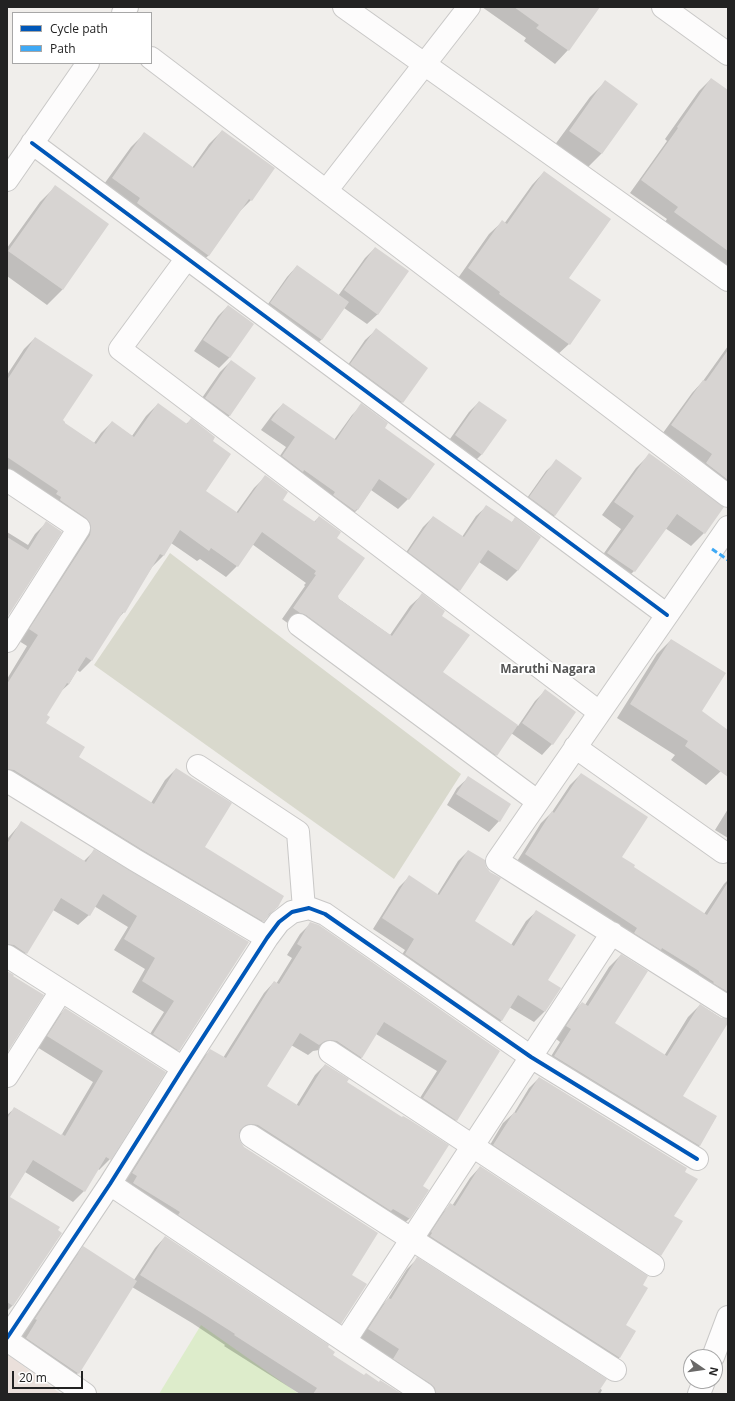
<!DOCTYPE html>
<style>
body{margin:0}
#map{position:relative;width:735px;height:1401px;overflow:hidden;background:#f0eeeb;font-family:"Open Sans",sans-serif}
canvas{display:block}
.frame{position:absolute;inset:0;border:8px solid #222;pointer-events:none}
.legend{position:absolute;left:12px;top:12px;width:140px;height:52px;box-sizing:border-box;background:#fff;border:1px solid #a7a7a7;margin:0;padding:5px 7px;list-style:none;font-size:12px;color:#222}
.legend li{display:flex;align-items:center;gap:8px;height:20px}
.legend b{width:20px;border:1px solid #a7a7a7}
.north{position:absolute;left:683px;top:1349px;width:40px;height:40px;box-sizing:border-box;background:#fff;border:1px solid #a7a7a7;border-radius:50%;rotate:103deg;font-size:11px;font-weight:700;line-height:16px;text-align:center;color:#222}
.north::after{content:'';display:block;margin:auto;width:14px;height:18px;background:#6a6968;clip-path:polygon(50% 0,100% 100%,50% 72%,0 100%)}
.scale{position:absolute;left:12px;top:1371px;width:71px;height:18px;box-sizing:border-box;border:2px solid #222;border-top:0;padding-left:5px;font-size:12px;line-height:14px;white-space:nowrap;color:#222;-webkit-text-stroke:3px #fff;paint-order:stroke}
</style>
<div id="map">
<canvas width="735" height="1401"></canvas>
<div class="frame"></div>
<ul class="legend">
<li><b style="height:5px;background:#0057b8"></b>Cycle path</li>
<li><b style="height:5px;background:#3fa9f5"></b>Path</li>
</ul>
<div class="north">N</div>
<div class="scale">20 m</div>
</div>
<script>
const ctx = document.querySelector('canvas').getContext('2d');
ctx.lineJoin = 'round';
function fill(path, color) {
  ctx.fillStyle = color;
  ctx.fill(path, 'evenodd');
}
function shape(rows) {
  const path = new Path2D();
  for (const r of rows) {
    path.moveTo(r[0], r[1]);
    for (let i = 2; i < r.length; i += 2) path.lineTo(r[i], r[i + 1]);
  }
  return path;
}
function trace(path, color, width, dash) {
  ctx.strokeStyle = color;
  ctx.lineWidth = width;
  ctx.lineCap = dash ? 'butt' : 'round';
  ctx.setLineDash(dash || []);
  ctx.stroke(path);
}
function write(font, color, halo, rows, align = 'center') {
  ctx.font = font + ' "Open Sans",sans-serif';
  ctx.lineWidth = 3.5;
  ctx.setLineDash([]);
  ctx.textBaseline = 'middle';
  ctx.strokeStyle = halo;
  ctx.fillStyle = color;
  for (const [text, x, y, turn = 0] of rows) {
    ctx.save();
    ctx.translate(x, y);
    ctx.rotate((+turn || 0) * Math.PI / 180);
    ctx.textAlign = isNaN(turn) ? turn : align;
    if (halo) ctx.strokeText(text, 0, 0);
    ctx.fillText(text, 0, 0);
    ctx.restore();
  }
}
const military = shape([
 [7,1354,61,1394,7,1394]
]);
const construction = shape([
 [170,553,461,774,394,879,94,665]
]);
const grass = shape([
 [201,1325,299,1394,159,1394]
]);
const shadow = shape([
 [482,7,599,7,568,50,555,64,524,41,526,38],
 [711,79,728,91,728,273,663,225,667,219,630,193,667,141,665,139,699,91],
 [605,82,636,104,601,154,586,169,554,146,590,97],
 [222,131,251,200,239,212,209,255,195,268,99,191,131,147,144,134,192,168,209,144],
 [544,172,568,278,569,344,556,356,456,281,489,234,502,222,504,224,532,185],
 [55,187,107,224,62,290,47,305,7,276,7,248,40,202],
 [375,248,378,314,367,324,344,308,322,339,311,350,261,314,287,277,297,266,338,296,365,258],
 [228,306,253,324,229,358,219,368,194,351,218,316],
 [376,330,427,368,402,402,392,413,341,375,365,340],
 [35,338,63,423,94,443,101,433,112,422,132,436,146,416,158,404,186,424,191,420,211,441,205,491,236,513,254,488,265,477,282,500,313,523,319,517,335,538,336,596,339,599,390,635,410,606,422,595,441,616,442,673,518,726,535,701,545,691,552,744,542,755,511,733,496,755,485,766,282,619,305,586,304,585,306,583,267,555,252,544,237,566,226,577,200,559,197,561,171,543,163,556,152,567,124,612,116,621,91,661,80,672,77,670,69,684,59,693,46,715,45,723,78,757,151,803,165,780,176,769,203,847,277,907,252,932,7,784,7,679,27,646,19,641,79,547,70,511,7,469,7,375,24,349],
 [728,346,728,496,660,437,692,393,703,381],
 [231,361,255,378,229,416,219,426,195,408,220,372],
 [479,402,482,454,471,465,445,446,469,412],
 [283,404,334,440,352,415,362,405,383,429,433,464,408,499,398,509,371,490,358,509,348,519,273,466,286,447,261,430,273,414],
 [649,455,704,533,691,546,665,528,634,571,621,584,595,566,621,529,602,515,636,468],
 [557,461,581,478,554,516,544,526,520,508,546,471],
 [487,506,511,523,515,519,539,537,517,571,507,581,479,562,459,590,448,600,399,563,423,527,433,517,462,537,476,516],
 [46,523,61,532,7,616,7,532,28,545,35,534],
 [671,640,700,711,728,732,728,761,721,771,706,785,671,760,675,755,617,718,657,654],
 [581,774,620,857,632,868,704,914,724,884,728,880,728,1012,514,866,541,823,552,812,570,785],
 [468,778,499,821,489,832,447,805,457,788],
 [728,809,728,838,715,830],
 [21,823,84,861,94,851,248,942,178,1050,168,1061,143,1045,164,1012,132,992,145,969,114,950,128,927,94,906,89,915,78,925,53,910,26,953,15,964,7,958,7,837,8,838],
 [468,851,473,921,511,945,526,921,537,911,546,980,559,989,544,1012,534,1022,509,1007,501,1021,490,1031,395,965,405,950,373,929,399,887,409,877,437,895,458,861],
 [311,923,499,1051,456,1120,446,1131,413,1109,437,1071,376,1034,361,1058,351,1068,326,1052,319,1050,313,1051,308,1055,291,1045,265,1086,296,1106,315,1075,325,1065,346,1082,422,1187,427,1190,409,1219,398,1229,241,1134,237,1134,239,1142,350,1275,341,1323,330,1333,122,1184,200,1060,211,1050,223,1058,264,993,274,982,276,984,292,958,287,955,300,934],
 [621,955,613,1023,664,1056,688,1017,700,1005,721,1018,728,1020,681,1096,716,1117,699,1146,687,1158,543,1069,560,1042,555,1038,570,1015,582,1003,585,1005,609,967],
 [65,1009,164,1072,110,1159,99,1170,98,1169,84,1191,73,1202,25,1172,9,1197,13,1305,7,1311,7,1115,15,1108,61,1136,93,1082,37,1047,55,1020],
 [539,1078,673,1217,660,1255,650,1266,484,1155,503,1123,514,1113,529,1088],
 [480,1167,624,1325,635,1332,619,1358,609,1368,421,1243,440,1215,450,1205,452,1206,470,1178],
 [165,1237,332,1355,364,1376,400,1394,300,1394,224,1346,225,1345,192,1323,132,1287,78,1373,62,1389,11,1354,23,1336,20,1335,68,1263,83,1248,134,1280,155,1248],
 [417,1259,602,1390,600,1394,421,1394,358,1340,378,1309,388,1299,407,1269]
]);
const building = shape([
 [514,7,600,7,569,51,536,28,539,25],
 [711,78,728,90,728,251,674,212,678,207,641,180,678,128,677,127],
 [605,80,638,104,602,154,569,131],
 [222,130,275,168,252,201,249,199,209,256,137,203,140,198,112,178,144,132,194,168],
 [544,171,611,219,569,278,601,300,570,345,499,294,500,292,468,268,502,220,507,224],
 [55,185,109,224,63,290,8,251],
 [375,247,409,271,378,315,344,290],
 [297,265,349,302,322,340,270,303],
 [228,305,254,324,230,358,203,340],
 [376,328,428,368,403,403,350,364],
 [35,337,93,375,63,420,65,422,65,423,96,444,112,421,134,437,158,403,187,424,191,418,215,437,213,441,231,454,206,491,238,513,265,475,268,477,288,492,283,500,315,522,319,516,341,532,337,538,365,558,338,596,339,599,392,636,422,593,445,611,442,616,470,635,443,672,518,725,497,756,306,615,300,613,293,608,316,575,314,574,316,571,262,532,238,567,211,548,209,551,180,530,164,556,160,554,125,613,123,612,92,661,86,657,69,684,67,683,47,715,50,717,46,723,85,747,79,757,154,804,176,768,232,803,205,847,284,896,278,907,269,914,264,922,141,849,14,770,7,769,7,684,38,635,29,629,90,535,91,529,90,523,86,518,60,500,61,497,56,494,58,491,7,457,7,380],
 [728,350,728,480,706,463,712,454,671,425,703,380,706,381],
 [231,360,256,378,230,416,205,398],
 [479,401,507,420,482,455,455,435],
 [283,403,336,440,361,403,388,423,385,428,435,464,409,500,379,479,358,510,357,509,355,511,333,495,335,492,304,470,303,472,282,456,295,437,271,420],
 [649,453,724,507,705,534,677,514,635,572,607,553,634,516,614,502],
 [556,459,582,478,555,516,529,497],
 [486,505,512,522,515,517,541,537,518,571,488,550,460,591,408,552,433,516,464,537],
 [46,521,62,532,8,616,7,615,7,537,28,550],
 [671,639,726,673,702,711,728,730,728,777,685,746,688,741,630,704],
 [545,689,576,712,553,745,522,723],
 [581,773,648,817,622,857,635,865,634,867,707,915,728,882,728,992,713,983,714,982,699,972,699,971,662,948,661,950,634,933,637,928,525,854,552,811,554,813],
 [468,776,511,804,500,822,456,794],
 [21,821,86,862,94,849,249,942,179,1051,153,1034,174,1001,142,981,155,958,124,939,137,916,103,894,90,916,61,898,27,954,14,945,7,944,7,844],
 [468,850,485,860,486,867,490,872,501,878,475,921,514,946,536,910,576,935,548,980,561,988,545,1012,518,995,502,1021,405,954,414,939,382,918,409,875,439,895],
 [310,922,319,925,500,1051,457,1121,423,1098,447,1061,384,1022,362,1058,337,1041,330,1040,325,1041,319,1045,300,1033,267,1086,299,1106,325,1064,349,1079,347,1082,402,1117,403,1116,410,1120,449,1145,423,1186,429,1190,410,1219,393,1209,391,1211,258,1125,252,1124,246,1125,240,1130,239,1135,240,1141,244,1147,378,1233,352,1275,367,1284,341,1324,178,1215,180,1212,133,1183,137,1176,132,1173,210,1049,226,1058,274,981,279,984,302,947,297,944],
 [621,954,648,971,615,1023,667,1056,700,1004,721,1018,728,1019,728,1023,683,1096,717,1116,700,1146,554,1056,571,1029,566,1026,582,1002,588,1006],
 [7,971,14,975,13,976,44,995,7,1053],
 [65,1008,166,1072,111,1160,106,1157,85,1192,33,1160,10,1197,60,1227,58,1230,62,1233,13,1306,7,1302,7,1119,14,1107,61,1135,62,1134,65,1136,103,1071,47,1036],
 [539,1077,687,1168,685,1172,698,1179,674,1216,683,1221,661,1256,493,1145,514,1112,516,1113],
 [480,1166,648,1276,643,1285,648,1288,626,1325,636,1331,620,1358,430,1236,432,1233,431,1232,450,1203,455,1206],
 [165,1236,329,1345,328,1347,335,1352,333,1355,364,1375,366,1373,379,1382,380,1380,402,1394,313,1394,317,1388,234,1335,235,1334,202,1313,140,1275],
 [83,1246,137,1281,79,1374,26,1338,37,1320,35,1319],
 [417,1257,607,1379,597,1394,436,1394,435,1388,431,1384,393,1359,399,1349,368,1329,388,1298,391,1299]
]);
const minor = shape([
 [344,7,728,280],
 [663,7,728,54],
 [123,13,127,7],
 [151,58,728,496],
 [32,143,667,615],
 [7,180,88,63],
 [326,191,469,7],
 [187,258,120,349,599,712],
 [7,480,79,528,7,641],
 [728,527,497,861,728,1007],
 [299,625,537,801],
 [575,747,723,852],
 [198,766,298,832,304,909],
 [7,781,135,860,267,938],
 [7,956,183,1068],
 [330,1052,653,1265],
 [7,1076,61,991],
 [251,1136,615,1370],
 [110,1184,424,1394],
 [7,1338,110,1184,183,1068,267,938,279,922,292,912,309,908,325,914,531,1057,697,1159],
 [7,1340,85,1394],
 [345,1341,612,933],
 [713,1357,728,1317],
 [699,1394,704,1381]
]);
const quiet = shape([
 [712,549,728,560]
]);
const cycleway = shape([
 [32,143,667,615],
 [7,1338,110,1184,183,1068,267,938,279,922,292,912,309,908,325,914,531,1057,697,1159]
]);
const neighbourhoodNames = [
 ["Maruthi Nagara",548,670]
];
fill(military, '#eae0db');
fill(construction, '#d9d9cd');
fill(grass, '#ddeccb');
fill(shadow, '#0003');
fill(building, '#d7d4d2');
trace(minor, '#c9c8c7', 24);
trace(minor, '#fdfcfc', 22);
trace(quiet, '#3fa9f5', 3, [6, 3]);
trace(cycleway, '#0057b8', 4);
write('bold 12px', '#555', '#fff', neighbourhoodNames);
</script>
